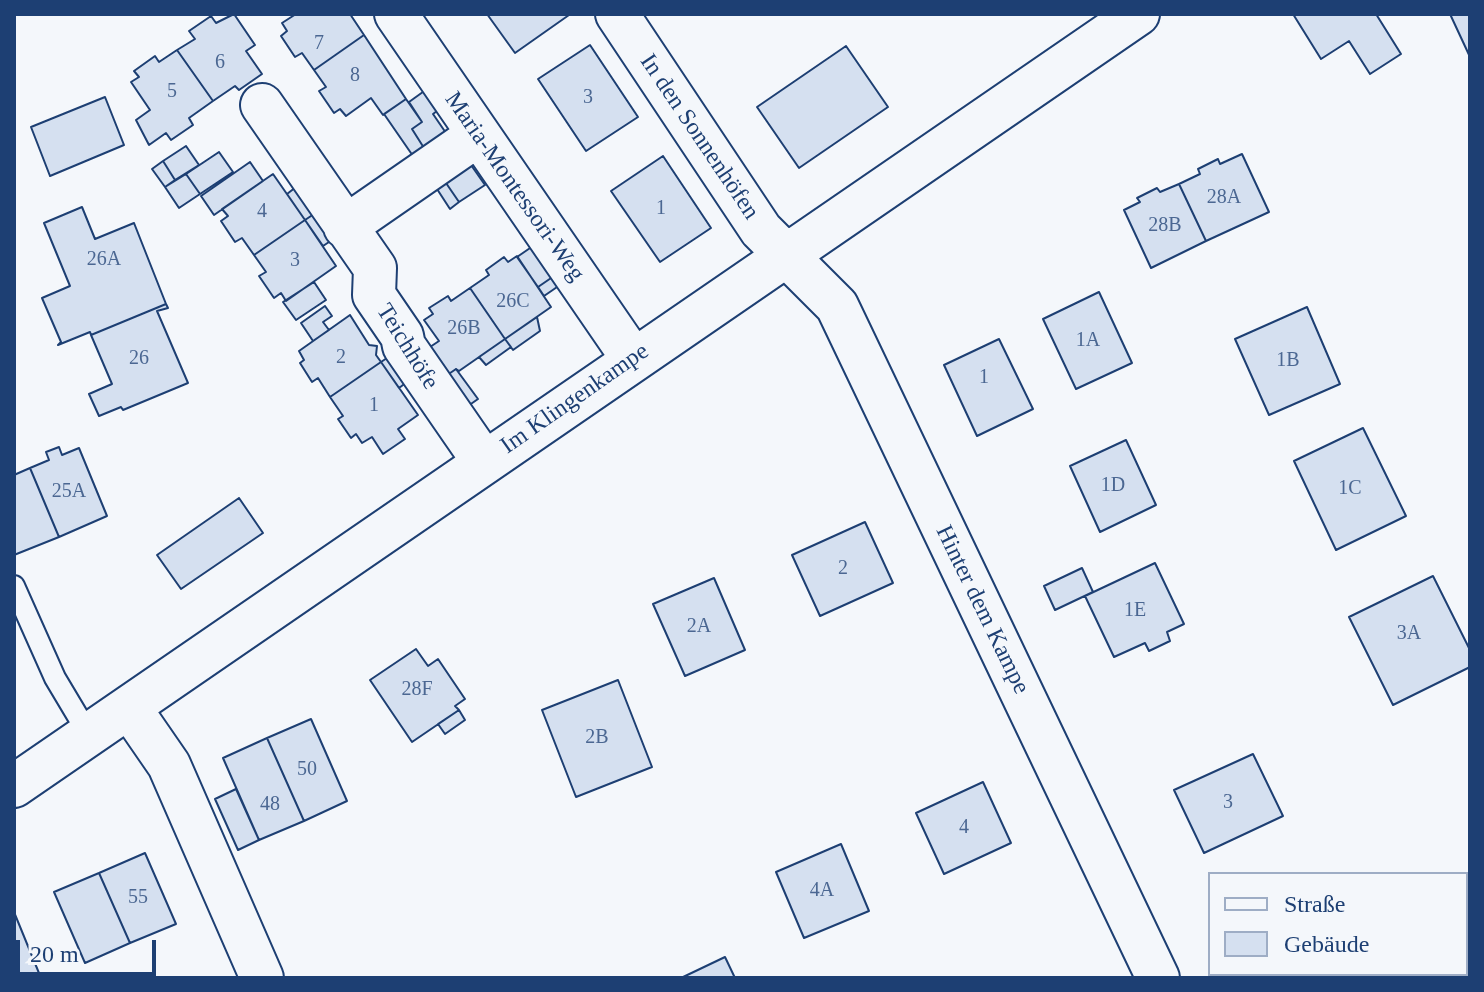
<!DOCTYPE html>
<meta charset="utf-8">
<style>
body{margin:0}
#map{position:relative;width:1484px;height:992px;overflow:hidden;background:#f4f7fb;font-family:"Times New Roman",serif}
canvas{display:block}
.frame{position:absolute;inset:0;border:16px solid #1d3f73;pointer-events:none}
.legend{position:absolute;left:1208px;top:872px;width:260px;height:104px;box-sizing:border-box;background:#f4f7fb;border:2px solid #9eadc5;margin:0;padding:10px 14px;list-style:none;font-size:24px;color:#1d3f73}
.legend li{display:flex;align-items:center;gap:16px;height:40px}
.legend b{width:40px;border:2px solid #9eadc5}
.scale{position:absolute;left:16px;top:940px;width:140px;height:36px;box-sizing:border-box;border:4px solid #1d3f73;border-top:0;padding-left:10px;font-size:24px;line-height:28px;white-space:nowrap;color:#1d3f73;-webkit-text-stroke:6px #f4f7fb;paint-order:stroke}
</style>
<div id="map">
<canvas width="1484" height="992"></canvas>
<div class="frame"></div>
<ul class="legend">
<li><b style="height:10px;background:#f4f7fb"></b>Straße</li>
<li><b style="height:22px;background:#d5e0f0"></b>Gebäude</li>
</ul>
<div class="scale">20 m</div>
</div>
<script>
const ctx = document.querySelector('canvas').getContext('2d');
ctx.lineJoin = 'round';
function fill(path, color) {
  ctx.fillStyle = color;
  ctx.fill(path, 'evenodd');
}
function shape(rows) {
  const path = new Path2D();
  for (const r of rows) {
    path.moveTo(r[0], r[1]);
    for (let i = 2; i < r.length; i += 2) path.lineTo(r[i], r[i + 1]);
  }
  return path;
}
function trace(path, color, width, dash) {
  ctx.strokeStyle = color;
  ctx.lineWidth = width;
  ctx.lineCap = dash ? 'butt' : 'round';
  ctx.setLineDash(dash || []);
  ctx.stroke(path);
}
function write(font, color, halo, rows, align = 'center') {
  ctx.font = font + ' "Times New Roman",serif';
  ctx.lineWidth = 6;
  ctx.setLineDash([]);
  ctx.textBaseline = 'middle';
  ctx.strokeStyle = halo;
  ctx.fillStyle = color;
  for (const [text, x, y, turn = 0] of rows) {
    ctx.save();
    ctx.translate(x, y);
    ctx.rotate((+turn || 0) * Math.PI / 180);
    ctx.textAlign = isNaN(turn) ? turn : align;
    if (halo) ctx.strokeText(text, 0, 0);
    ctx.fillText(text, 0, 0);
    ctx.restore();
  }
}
const building = shape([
 [234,14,255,45,246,51,262,74,239,90,235,86,213,101,177,50,195,39,189,31,211,16,216,23,234,14],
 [296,14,350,14,364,35,314,70,302,53,295,57,281,36,287,31,282,23,296,14],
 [487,14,569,14,569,15,515,53,487,14],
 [1293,14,1376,14,1401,54,1370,74,1349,41,1321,59,1293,14],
 [1450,14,1470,14,1470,57,1450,14],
 [364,35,406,99,383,115,371,98,346,116,340,109,334,113,319,91,326,87,314,70,364,35],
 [590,45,638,117,586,151,538,79,590,45],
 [846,46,888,107,799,168,757,107,846,46],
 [177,50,213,101,189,118,193,125,171,140,166,133,149,145,136,120,150,110,131,82,139,77,134,71,155,56,159,62,177,50],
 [427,89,441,108,433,114,446,133,424,148,412,129,422,122,409,102,427,89],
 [105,97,124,145,50,176,31,127,105,97],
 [406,99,422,122,412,129,424,148,413,156,384,114,406,99],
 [186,146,199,165,175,180,163,161,186,146],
 [219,152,233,172,200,194,186,174,219,152],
 [1242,154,1269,212,1206,241,1179,184,1200,174,1198,169,1218,159,1220,164,1242,154],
 [663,156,711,228,660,262,611,191,663,156],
 [163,161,175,180,165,187,152,169,163,161],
 [250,162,263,181,214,215,201,196,250,162],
 [471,165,485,185,459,202,446,183,471,165],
 [186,174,200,194,179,208,165,187,186,174],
 [273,174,305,220,254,255,242,238,235,242,221,221,228,216,222,209,273,174],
 [446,183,459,202,450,209,437,189,446,183],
 [1179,184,1206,241,1151,268,1124,210,1140,202,1137,198,1157,188,1160,192,1179,184],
 [296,187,314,214,305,220,287,194,296,187],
 [82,207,95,239,134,223,166,304,91,335,90,332,58,345,61,342,42,298,70,286,44,223,82,207],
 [314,214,332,240,323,246,305,220,314,214],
 [305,220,336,266,286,301,281,293,274,298,259,276,266,272,254,255,305,220],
 [533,246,554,276,538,287,517,257,533,246],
 [517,256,551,307,505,339,470,288,489,275,486,270,504,257,508,262,517,256],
 [554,276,560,285,544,296,538,287,554,276],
 [314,282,326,300,296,320,283,302,314,282],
 [470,288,505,339,459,371,456,369,437,382,418,355,439,341,424,320,433,314,429,308,448,296,451,301,470,288],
 [1099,292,1132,363,1076,389,1043,319,1099,292],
 [166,304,168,308,157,311,188,383,123,410,121,407,99,416,89,394,112,384,91,335,166,304],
 [325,306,332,316,323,322,329,330,313,341,301,323,325,306],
 [1307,307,1340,384,1269,415,1235,339,1307,307],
 [350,315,369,345,377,346,376,355,381,362,330,397,318,378,312,382,300,363,304,360,299,351,350,315],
 [537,317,540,331,513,350,505,339,537,317],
 [505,339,511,347,486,365,479,357,505,339],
 [999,339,1033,409,977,436,944,365,999,339],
 [390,356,407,382,399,388,381,362,390,356],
 [381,362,418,415,398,429,405,439,383,454,372,437,362,443,356,434,351,438,338,419,343,416,330,397,381,362],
 [456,369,478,399,458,413,437,382,456,369],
 [1363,428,1406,516,1336,550,1294,461,1363,428],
 [1126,440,1156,505,1100,532,1070,466,1126,440],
 [59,447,62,455,79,448,107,516,59,537,30,468,49,460,46,452,59,447],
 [30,468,59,537,14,555,14,475,30,468],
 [239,498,263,533,181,589,157,555,239,498],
 [865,522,893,583,820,616,792,555,865,522],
 [1155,563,1184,624,1167,632,1170,641,1149,651,1145,643,1114,657,1085,596,1155,563],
 [1082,568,1093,592,1055,610,1044,586,1082,568],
 [1433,576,1470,650,1470,667,1393,705,1349,617,1433,576],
 [714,578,745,650,685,676,653,604,714,578],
 [416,649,428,666,438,659,465,699,455,706,459,710,412,742,370,680,416,649],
 [618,680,652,767,576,797,542,710,618,680],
 [459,710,465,720,445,734,438,724,459,710],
 [311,719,347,801,304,821,267,738,311,719],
 [267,738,304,821,259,840,223,758,267,738],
 [1253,754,1283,816,1204,853,1174,790,1253,754],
 [983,782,1011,843,944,874,916,813,983,782],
 [236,789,259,840,238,850,215,799,236,789],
 [841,844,869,911,804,938,776,872,841,844],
 [145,853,176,924,130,943,99,873,145,853],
 [99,873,130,943,85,963,54,892,99,873],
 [14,912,41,978,14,978,14,912],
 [725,957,735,978,681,978,725,957]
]);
const lane = shape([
 [14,586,55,678,89,735]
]);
const street = shape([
 [396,14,633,359],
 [617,14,761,230,837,306,1158,978],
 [262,105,375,268,374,295,402,336,404,346,484,462],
 [345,227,478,135],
 [129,707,169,765,262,978],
 [14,786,1138,14]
]);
const numberNames = [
 ["7",319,44],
 ["6",220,63],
 ["8",355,76],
 ["5",172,92],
 ["3",588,98],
 ["28A",1224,198],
 ["1",661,209],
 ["4",262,212],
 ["28B",1165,226],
 ["26A",104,260],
 ["3",295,261],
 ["26C",513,302],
 ["26B",464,329],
 ["1A",1088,341],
 ["2",341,358],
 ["26",139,359],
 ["1B",1288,361],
 ["1",984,378],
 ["1",374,406],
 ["1D",1113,486],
 ["1C",1350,489],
 ["25A",69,492],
 ["2",843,569],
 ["1E",1135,611],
 ["2A",699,627],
 ["3A",1409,634],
 ["28F",417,690],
 ["2B",597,738],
 ["50",307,770],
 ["3",1228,803],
 ["48",270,805],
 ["4",964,828],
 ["4A",822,891],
 ["55",138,898]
];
const streetNames = [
 ["In den Sonnenhöfen",699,137,56],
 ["Maria-Montessori-Weg",514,187,55],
 ["Teichhöfe",407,347,58],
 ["Im Klingenkampe",575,399,-35],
 ["Hinter dem Kampe",982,610,64]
];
fill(building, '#d5e0f0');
trace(building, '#1d3f73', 2);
trace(lane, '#1d3f73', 24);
trace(street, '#1d3f73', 46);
trace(lane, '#f4f7fb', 20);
trace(street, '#f4f7fb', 42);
write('20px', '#4b6792', null, numberNames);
write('24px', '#1d3f73', '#f4f7fb', streetNames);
</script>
